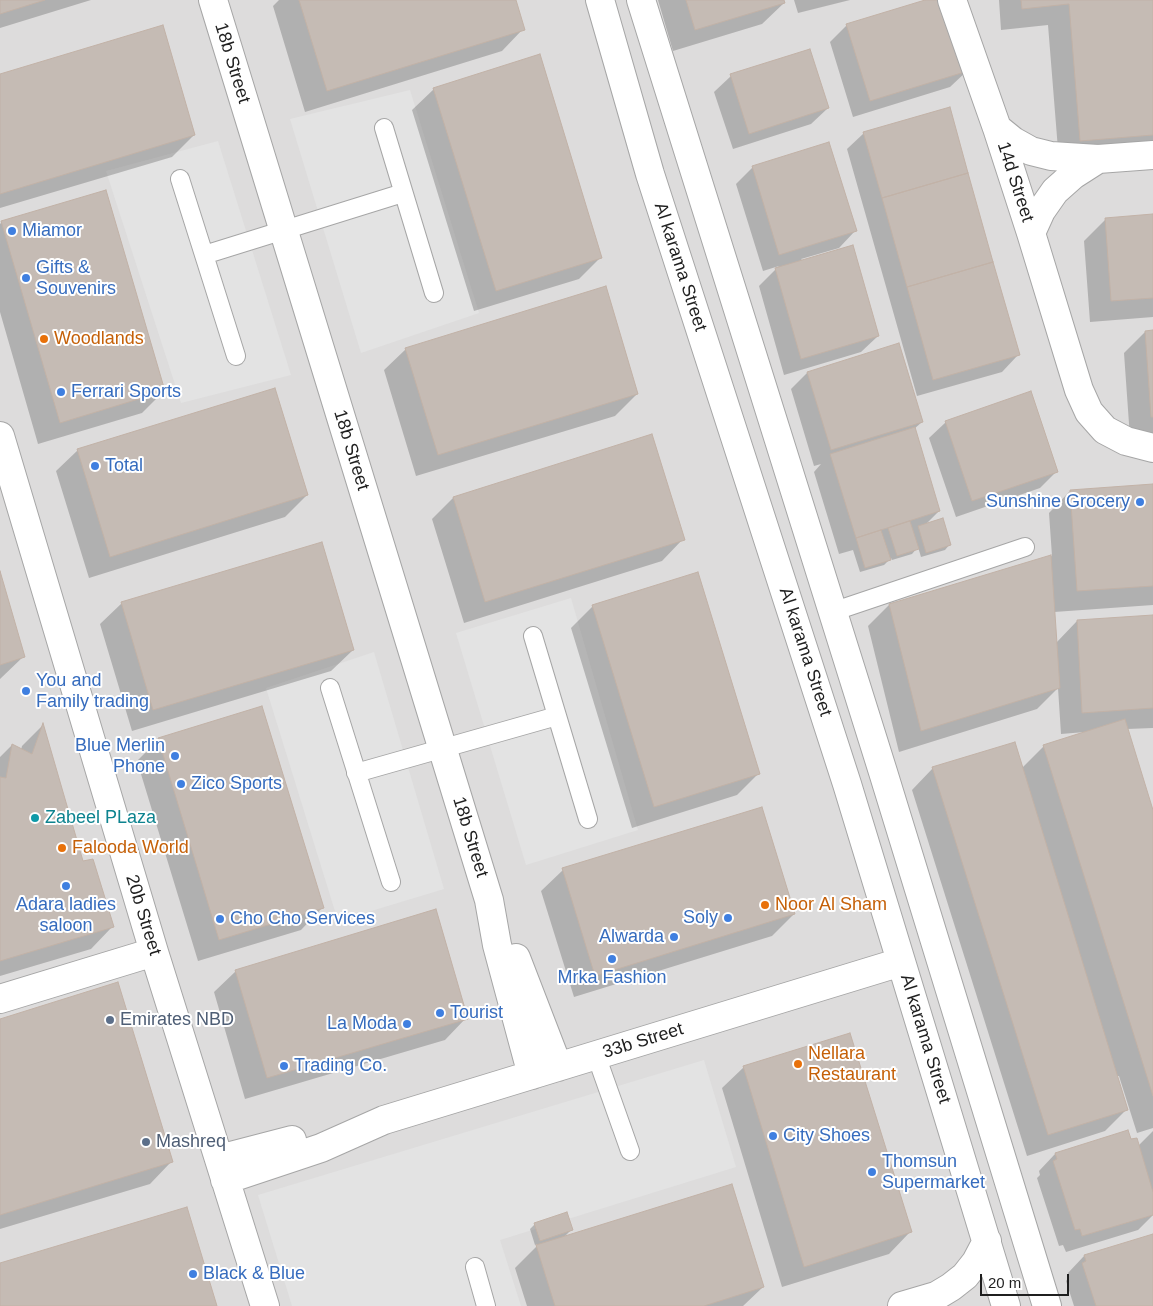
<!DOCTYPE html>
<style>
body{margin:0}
#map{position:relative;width:1153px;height:1306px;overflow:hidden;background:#f0ece5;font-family:Arial,sans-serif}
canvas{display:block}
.scale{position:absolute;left:980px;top:1274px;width:89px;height:22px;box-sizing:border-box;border:2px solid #1f1f1f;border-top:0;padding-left:6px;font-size:15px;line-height:18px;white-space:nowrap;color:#1f1f1f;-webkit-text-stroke:4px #fff;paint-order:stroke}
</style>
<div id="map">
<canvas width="1153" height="1306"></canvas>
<div class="scale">20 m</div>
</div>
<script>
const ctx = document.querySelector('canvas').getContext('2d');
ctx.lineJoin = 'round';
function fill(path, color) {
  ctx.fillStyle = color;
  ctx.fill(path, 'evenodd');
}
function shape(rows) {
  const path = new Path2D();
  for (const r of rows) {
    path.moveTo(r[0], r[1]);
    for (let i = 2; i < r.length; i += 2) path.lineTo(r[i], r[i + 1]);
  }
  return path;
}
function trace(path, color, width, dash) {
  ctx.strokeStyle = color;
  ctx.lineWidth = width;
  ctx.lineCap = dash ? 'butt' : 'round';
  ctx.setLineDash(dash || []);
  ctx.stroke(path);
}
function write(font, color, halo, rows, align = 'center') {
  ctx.font = font + ' Arial,sans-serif';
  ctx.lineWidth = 4;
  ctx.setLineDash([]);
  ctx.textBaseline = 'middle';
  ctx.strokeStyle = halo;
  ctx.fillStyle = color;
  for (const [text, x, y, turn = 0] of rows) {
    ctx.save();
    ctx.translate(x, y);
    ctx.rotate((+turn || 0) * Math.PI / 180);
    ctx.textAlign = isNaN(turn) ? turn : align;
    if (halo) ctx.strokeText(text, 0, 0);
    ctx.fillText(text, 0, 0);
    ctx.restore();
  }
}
const residential = shape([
 [0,0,1153,0,1153,1306,0,1306]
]);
const parking = shape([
 [410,90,479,313,361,353,290,119],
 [218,141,291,375,181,403,106,171],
 [571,598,638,830,526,865,456,633],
 [374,652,444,889,338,921,266,688],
 [704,1060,736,1167,500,1240,521,1306,292,1306,258,1195]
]);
const shadow = shape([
 [0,0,91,0,0,28],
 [279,0,514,0,523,29,502,51,305,112,273,6],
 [658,0,783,0,784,3,762,24,673,51],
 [794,0,850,0,798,13],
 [930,0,967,71,950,87,853,117,830,42,847,25],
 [999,0,1153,0,1153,154,1059,162,1048,25,1001,30],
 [0,75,194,135,172,157,0,208],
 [731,76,828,108,811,124,733,149,714,92],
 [434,89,601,257,579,279,474,311,412,110],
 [864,133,1018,355,1002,372,917,396,847,149],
 [753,167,855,231,839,248,801,259,878,336,861,352,784,375,759,286,779,266,763,271,736,184],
 [1153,216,1153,317,1090,322,1084,241,1106,219],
 [2,222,164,391,142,413,38,444,0,312,0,224],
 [1153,331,1153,436,1130,438,1124,353,1145,332],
 [406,349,637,394,615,416,416,476,384,370],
 [807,373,922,422,914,429,939,511,925,525,950,544,945,550,921,557,918,547,912,554,892,560,891,558,884,565,860,572,853,550,839,554,814,472,821,464,814,466,791,389],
 [946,422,1057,471,1040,488,956,517,929,438],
 [651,436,683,539,662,561,464,623,432,519,453,498],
 [78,450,307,495,285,517,89,578,56,471],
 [1153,485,1153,605,1054,612,1056,643,1077,621,1153,616,1153,728,1127,729,1153,815,1153,1128,1137,1133,1119,1076,1116,1076,1126,1110,1105,1131,1027,1156,912,790,933,768,1022,768,1044,746,1085,732,1061,734,1058,688,1037,709,899,752,868,626,889,605,1052,556,1049,513,1070,491],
 [0,575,24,656,0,679],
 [122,603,353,650,331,671,132,731,100,624],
 [593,606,759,773,737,795,632,828,571,628],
 [261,708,322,908,301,930,198,961,137,761,158,740],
 [42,726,82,863,112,927,91,949,0,976,0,757,12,745,21,750,22,746],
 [563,870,794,914,772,936,574,997,541,891],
 [236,971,466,1018,445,1040,245,1099,214,992],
 [0,1020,171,1162,150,1184,0,1229],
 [744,1067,910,1232,889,1254,782,1287,722,1088],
 [1153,1131,1153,1215,1138,1230,1066,1252,1063,1245,1059,1246,1037,1178,1040,1175,1039,1171,1055,1154,1127,1132,1130,1140,1138,1146],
 [535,1224,571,1230,564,1237,763,1287,743,1306,527,1306,515,1268,539,1244,535,1245,530,1229],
 [1153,1235,1153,1306,1074,1306,1066,1281,1069,1277,1068,1273,1084,1256]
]);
const building = shape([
 [0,0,45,0,0,14,0,0],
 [299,0,516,0,525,30,327,91,299,0],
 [686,0,784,0,785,3,695,30,686,0],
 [925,0,947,0,968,71,870,101,846,24,925,0],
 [1021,0,1153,0,1153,135,1080,141,1069,4,1022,9,1021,0],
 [163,25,195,135,0,194,0,74,163,25],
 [810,49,829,108,749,134,730,74,810,49],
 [540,54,602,258,496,291,433,88,540,54],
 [950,107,968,173,882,198,863,132,950,107],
 [829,142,857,231,779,255,752,166,829,142],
 [968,173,993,262,907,287,882,198,968,173],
 [106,190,165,391,60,423,1,221,106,190],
 [1153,214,1153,298,1111,301,1105,218,1153,214],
 [853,245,879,336,801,359,775,268,853,245],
 [993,262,1020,355,933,380,907,287,993,262],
 [606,286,638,394,438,455,405,348,606,286],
 [1153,330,1153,417,1151,417,1145,331,1153,330],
 [899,343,923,422,831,450,807,372,899,343],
 [275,388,308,495,110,557,77,449,275,388],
 [1031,391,1058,472,972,501,945,421,1031,391],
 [915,427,940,511,856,538,830,454,915,427],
 [652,434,685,540,485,602,453,497,652,434],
 [1153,484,1153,586,1077,591,1070,490,1153,484],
 [943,518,951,545,926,553,918,526,943,518],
 [910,521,919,549,897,556,888,528,910,521],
 [881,530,891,560,865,568,856,538,881,530],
 [322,542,354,650,153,710,121,602,322,542],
 [1051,555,1060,688,921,731,889,604,1051,555],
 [0,571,25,657,0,665,0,571],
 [698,572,760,774,654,807,592,605,698,572],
 [1153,615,1153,708,1082,713,1077,620,1153,615],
 [262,706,324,908,219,940,158,738,262,706],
 [1125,719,1153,810,1153,1096,1043,745,1125,719],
 [43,723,83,861,93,859,114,927,0,961,0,777,6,778,12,744,32,754,43,723],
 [1015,742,1128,1110,1048,1135,932,767,1015,742],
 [762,807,795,914,595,976,562,868,762,807],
 [436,909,468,1019,267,1078,235,970,436,909],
 [118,982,173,1162,0,1215,0,1019,118,982],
 [850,1033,912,1232,804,1267,743,1066,850,1033],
 [1128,1130,1131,1139,1137,1138,1153,1192,1153,1215,1082,1236,1080,1229,1075,1230,1053,1161,1057,1159,1055,1153,1128,1130],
 [732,1184,764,1287,704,1306,555,1306,536,1245,732,1184],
 [187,1207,217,1306,0,1306,0,1263,187,1207],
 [567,1212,573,1230,540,1241,534,1223,567,1212],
 [1153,1234,1153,1306,1096,1306,1082,1263,1086,1261,1084,1255,1153,1234]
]);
const lane = shape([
 [384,128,434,293],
 [180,179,236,356],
 [204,255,403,193],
 [832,612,1025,547],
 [533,636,588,819],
 [330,688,391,882],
 [356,773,557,716],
 [596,1055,630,1151],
 [475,1267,486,1306]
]);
const street = shape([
 [213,0,489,900,497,945,532,1075],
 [600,0,650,174,847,784,1006,1306],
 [641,0,883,772,1047,1306],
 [952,0,997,128,1031,233,1079,390,1089,412,1105,430,1126,441,1153,448],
 [997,128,1013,141,1031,151,1051,156,1098,159,1153,155],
 [1031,233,1041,211,1055,191,1073,175,1098,159],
 [0,436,154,952,265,1306],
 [516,958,558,1067],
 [0,999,154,952],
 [219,1159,292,1140],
 [225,1180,321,1148,384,1120,901,962],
 [902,1306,936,1296,951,1287,965,1276,976,1262,987,1241]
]);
const markers = [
 [12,231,5,"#3f7fe0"],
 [26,278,5,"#3f7fe0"],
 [44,339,5,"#e8710a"],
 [61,392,5,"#3f7fe0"],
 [95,466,5,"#3f7fe0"],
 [1140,502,5,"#3f7fe0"],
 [26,691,5,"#3f7fe0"],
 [175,756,5,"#3f7fe0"],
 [181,784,5,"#3f7fe0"],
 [35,818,5,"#0f9aa8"],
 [62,848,5,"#e8710a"],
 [66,886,5,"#3f7fe0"],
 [765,905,5,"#e8710a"],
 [728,918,5,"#3f7fe0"],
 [220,919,5,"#3f7fe0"],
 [674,937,5,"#3f7fe0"],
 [612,959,5,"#3f7fe0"],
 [440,1013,5,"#3f7fe0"],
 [110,1020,5,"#5c6f8a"],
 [407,1024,5,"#3f7fe0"],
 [798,1064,5,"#e8710a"],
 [284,1066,5,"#3f7fe0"],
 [773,1136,5,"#3f7fe0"],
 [146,1142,5,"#5c6f8a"],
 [872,1172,5,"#3f7fe0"],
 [193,1274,5,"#3f7fe0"]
];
const streetNames = [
 ["18b Street",232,63,73],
 ["14d Street",1015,182,72],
 ["Al karama Street",680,267,72],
 ["18b Street",351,450,73],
 ["Al karama Street",805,652,72],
 ["18b Street",470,837,73],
 ["20b Street",143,915,73],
 ["Al karama Street",925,1039,73],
 ["33b Street",643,1041,-17]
];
const shopNames = [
 ["Miamor",22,231],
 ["Gifts &",36,268],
 ["Souvenirs",36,289],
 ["Ferrari Sports",71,392],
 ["Total",105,466],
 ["Sunshine Grocery",1130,502,"right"],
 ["You and",36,681],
 ["Family trading",36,702],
 ["Blue Merlin",165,746,"right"],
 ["Phone",165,767,"right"],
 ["Zico Sports",191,784],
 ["Adara ladies",66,905,"center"],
 ["saloon",66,926,"center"],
 ["Soly",718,918,"right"],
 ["Cho Cho Services",230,919],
 ["Alwarda",664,937,"right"],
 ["Mrka Fashion",612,978,"center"],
 ["Tourist",450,1013],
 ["La Moda",397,1024,"right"],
 ["Trading Co.",294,1066],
 ["City Shoes",783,1136],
 ["Thomsun",882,1162],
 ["Supermarket",882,1183],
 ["Black & Blue",203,1274]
];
const foodNames = [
 ["Woodlands",54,339],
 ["Falooda World",72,848],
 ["Noor Al Sham",775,905],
 ["Nellara",808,1054],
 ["Restaurant",808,1075]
];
const cultureNames = [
 ["Zabeel PLaza",45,818]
];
const serviceNames = [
 ["Emirates NBD",120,1020],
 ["Mashreq",156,1142]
];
fill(residential, '#dddcdc');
fill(parking, '#e3e3e3');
fill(shadow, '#0003');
fill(building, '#c5bbb4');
trace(building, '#c2b2a7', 1);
trace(lane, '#a6a6a6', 20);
trace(street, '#a6a6a6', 30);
trace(lane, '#fff', 18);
trace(street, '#fff', 28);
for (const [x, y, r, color] of markers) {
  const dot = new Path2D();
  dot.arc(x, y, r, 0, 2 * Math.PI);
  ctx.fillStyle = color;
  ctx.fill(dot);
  trace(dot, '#fff', 2);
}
write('18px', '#1f1f1f', '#fff', streetNames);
write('18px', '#366cbe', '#fff', shopNames, 'left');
write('18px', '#c56008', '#fff', foodNames, 'left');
write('18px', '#0d838f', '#fff', cultureNames, 'left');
write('18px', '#4e5e75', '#fff', serviceNames, 'left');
</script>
